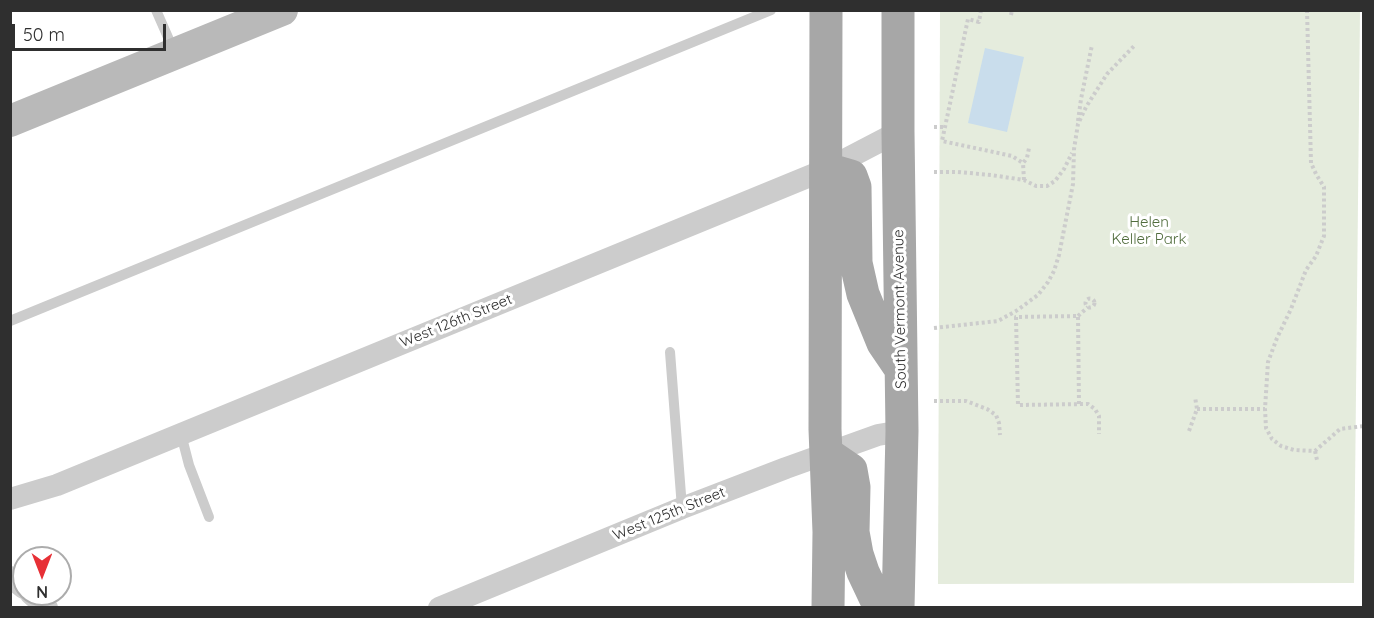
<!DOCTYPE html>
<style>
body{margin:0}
#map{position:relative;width:1374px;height:618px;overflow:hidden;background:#fff;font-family:Quicksand,sans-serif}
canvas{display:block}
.frame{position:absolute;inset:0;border:12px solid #2f2f2f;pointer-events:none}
.north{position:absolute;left:12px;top:546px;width:60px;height:60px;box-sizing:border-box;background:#fff;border:2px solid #acacac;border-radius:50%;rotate:180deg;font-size:16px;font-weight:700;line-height:24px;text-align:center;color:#2f2f2f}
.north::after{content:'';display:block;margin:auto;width:21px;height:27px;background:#e73036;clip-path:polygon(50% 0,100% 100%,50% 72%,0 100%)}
.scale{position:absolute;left:12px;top:24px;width:154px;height:27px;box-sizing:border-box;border:3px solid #2f2f2f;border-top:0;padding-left:8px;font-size:18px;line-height:21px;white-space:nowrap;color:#2f2f2f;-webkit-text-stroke:4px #fff;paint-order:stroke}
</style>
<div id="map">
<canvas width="1374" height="618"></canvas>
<div class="frame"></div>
<div class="north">N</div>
<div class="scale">50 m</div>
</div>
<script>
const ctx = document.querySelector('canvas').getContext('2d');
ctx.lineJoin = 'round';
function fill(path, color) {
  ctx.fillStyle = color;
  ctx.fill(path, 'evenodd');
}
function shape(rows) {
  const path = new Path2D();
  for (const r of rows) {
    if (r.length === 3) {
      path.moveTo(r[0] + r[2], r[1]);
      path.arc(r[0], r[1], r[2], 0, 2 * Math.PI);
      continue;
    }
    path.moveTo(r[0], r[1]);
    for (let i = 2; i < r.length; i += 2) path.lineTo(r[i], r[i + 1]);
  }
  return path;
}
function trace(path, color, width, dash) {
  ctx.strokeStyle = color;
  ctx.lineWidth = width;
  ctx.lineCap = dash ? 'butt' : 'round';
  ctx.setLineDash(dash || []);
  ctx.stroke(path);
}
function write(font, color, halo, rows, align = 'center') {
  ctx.font = font + ' Quicksand,sans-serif';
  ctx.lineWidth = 6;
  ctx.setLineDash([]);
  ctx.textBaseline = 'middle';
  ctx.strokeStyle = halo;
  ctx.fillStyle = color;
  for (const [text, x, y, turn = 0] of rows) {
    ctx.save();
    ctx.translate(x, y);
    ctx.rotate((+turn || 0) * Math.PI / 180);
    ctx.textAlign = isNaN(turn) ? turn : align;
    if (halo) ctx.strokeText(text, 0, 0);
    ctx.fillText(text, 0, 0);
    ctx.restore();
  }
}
const green = shape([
 [940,11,1360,11,1354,583,938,584]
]);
const water = shape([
 [985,48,1024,57,1007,132,968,123]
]);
const path = shape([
 [981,10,979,22,968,19,942,141,1012,156,1023,163],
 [1307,10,1311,163,1316,174,1324,187,1324,236,1316,256,1306,270,1291,309,1277,338,1268,362,1265,409,1266,428,1272,439,1281,446,1294,450,1315,451,1340,429,1364,426],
 [1011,15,1012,10],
 [1078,121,1081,99,1092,45],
 [934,127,945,127],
 [934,172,958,172,991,175,1024,180,1036,186,1047,186,1055,181,1064,169,1072,153],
 [1024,180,1023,163,1027,158,1029,148],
 [1090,303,4.5],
 [1078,316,1088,307],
 [934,328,998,321,1016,311,1038,295,1048,282,1054,271,1059,255,1073,184,1074,149,1078,124,1086,107,1107,74,1134,46],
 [934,401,966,401,987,409,996,415,999,423,1000,435],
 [1079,404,1078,316,1016,317,1018,405,1088,404,1095,409,1099,416,1099,434],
 [1197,409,1265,409],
 [1189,431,1197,409,1195,397],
 [1315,451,1317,460]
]);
const lane = shape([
 [156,10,174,51],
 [10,321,771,10],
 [670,352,682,508],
 [181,434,189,465,209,517]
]);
const street = shape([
 [10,499,57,485,827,169,898,132],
 [10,577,24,588],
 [31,594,47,608],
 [439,608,682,508,786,468,878,435,902,431]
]);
const secondary = shape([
 [10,121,282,10]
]);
const primary = shape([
 [826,10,825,429,829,532,828,608],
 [827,169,851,176,855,187,856,263,863,294,883,343,900,368],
 [826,453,851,470,854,487,853,532,857,554,863,572,880,608],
 [898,608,902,431,898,132,898,10]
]);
const parkNames = [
 ["Helen",1149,222],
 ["Keller Park",1149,239]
];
const streetNames = [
 ["South Vermont Avenue",900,309,-91],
 ["West 126th Street",456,321,-22],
 ["West 125th Street",669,514,-22]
];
fill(green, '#e5ecdd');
fill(water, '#c9ddec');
trace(path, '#ccc', 4, [3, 3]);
trace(lane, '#ccc', 10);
trace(street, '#ccc', 22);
trace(secondary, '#b9b9b9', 32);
trace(primary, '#a7a7a7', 33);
write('15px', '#506c3c', '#fff', parkNames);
write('15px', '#2f2f2f', '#fff', streetNames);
</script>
